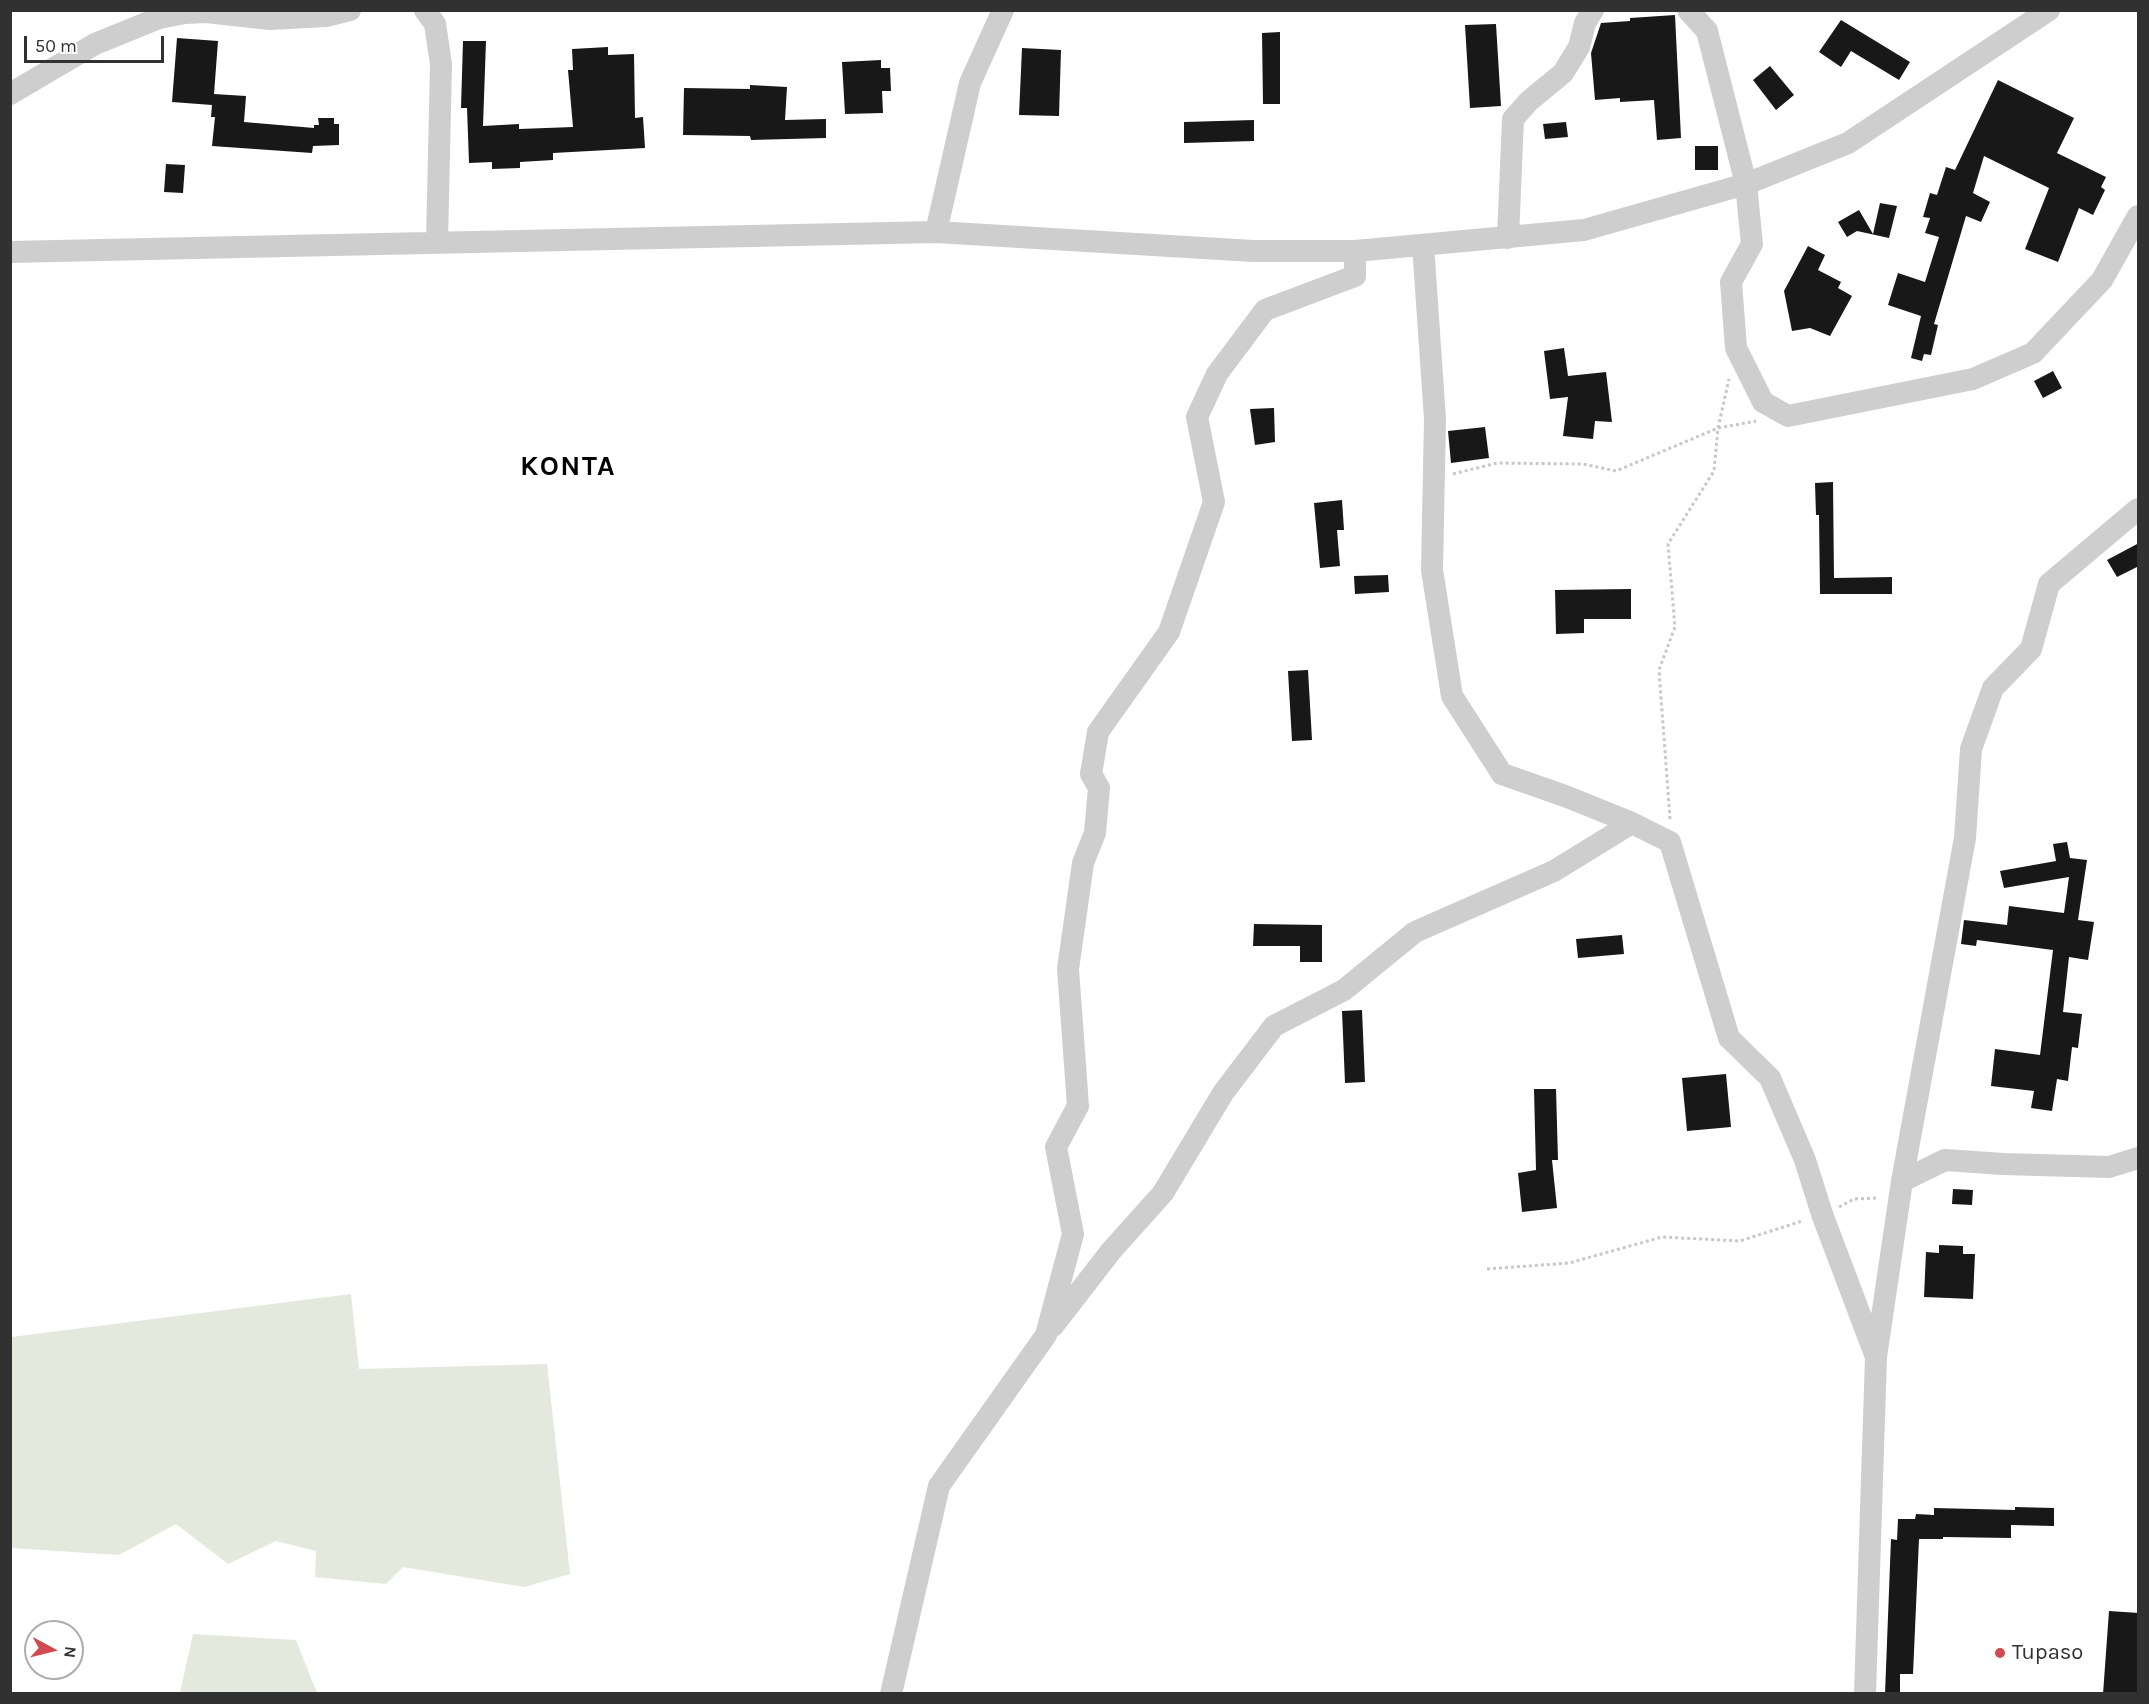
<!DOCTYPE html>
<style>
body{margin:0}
#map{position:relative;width:2149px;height:1704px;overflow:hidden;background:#fff;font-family:Karla,sans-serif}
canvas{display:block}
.frame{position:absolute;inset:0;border:12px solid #313131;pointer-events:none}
.north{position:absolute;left:24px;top:1620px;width:60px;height:60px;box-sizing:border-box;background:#fff;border:2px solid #adadad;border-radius:50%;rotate:97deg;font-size:16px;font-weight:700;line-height:24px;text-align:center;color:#313131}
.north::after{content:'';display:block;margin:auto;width:21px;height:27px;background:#d14a50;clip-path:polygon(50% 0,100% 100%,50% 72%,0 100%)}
.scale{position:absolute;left:24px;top:36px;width:140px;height:27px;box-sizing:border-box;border:3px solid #313131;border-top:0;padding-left:8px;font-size:18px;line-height:21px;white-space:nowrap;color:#313131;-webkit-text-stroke:4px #fff;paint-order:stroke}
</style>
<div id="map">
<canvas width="2149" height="1704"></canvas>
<div class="frame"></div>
<div class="north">N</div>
<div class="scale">50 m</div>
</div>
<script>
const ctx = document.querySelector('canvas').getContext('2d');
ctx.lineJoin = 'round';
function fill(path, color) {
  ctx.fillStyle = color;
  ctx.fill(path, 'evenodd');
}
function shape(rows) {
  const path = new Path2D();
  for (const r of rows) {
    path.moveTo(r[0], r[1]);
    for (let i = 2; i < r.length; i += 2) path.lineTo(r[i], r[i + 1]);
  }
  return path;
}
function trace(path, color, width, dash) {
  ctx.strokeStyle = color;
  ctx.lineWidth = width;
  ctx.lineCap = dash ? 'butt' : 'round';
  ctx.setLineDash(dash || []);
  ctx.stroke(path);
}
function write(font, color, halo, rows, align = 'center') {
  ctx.font = font + ' Karla,sans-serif';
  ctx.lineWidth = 6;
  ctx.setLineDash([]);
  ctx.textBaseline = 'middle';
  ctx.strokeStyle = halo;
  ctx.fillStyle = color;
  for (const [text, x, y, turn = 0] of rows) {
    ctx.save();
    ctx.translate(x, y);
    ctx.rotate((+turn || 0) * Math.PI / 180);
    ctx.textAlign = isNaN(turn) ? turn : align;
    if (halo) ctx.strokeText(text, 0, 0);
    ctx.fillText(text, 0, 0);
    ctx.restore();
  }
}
const green = shape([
 [351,1294,359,1369,547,1364,570,1574,524,1587,403,1567,386,1584,315,1577,316,1551,276,1541,228,1564,176,1524,119,1555,11,1548,11,1337],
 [193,1634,296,1640,317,1693,180,1693]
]);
const building = shape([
 [1675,15,1681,138,1657,140,1654,100,1620,102,1620,98,1595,100,1591,53,1601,23,1630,21,1630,18],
 [1841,20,1910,62,1899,80,1851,51,1841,67,1819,52],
 [1496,24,1501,106,1470,108,1465,25],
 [1280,32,1280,104,1263,104,1262,33],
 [177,38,218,41,214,94,246,96,244,122,314,128,314,125,319,125,318,118,334,118,334,124,339,124,339,145,313,146,312,153,212,146,215,117,211,117,212,105,172,102],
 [463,41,486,41,483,126,519,124,519,129,573,127,568,70,573,70,572,49,608,47,608,55,634,54,635,118,643,117,645,148,553,153,553,160,520,162,520,168,492,169,492,162,469,163,467,108,461,108],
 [1022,48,1061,50,1059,116,1019,115],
 [881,60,881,68,890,68,891,91,882,91,883,113,845,114,842,62],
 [1770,66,1794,95,1776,110,1753,80],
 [1998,80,2074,118,2057,153,2106,177,2101,187,2105,190,2093,215,2079,208,2058,262,2025,249,2049,188,1984,156,1973,193,1990,202,1981,222,1966,216,1934,324,1938,325,1931,355,1924,354,1922,361,1911,358,1921,316,1888,305,1898,273,1925,282,1939,237,1925,233,1930,218,1923,217,1930,193,1937,195,1946,167,1955,170],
 [750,85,787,87,785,120,826,119,826,138,751,140,750,136,683,135,684,88,750,89],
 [1254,120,1254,141,1184,143,1184,122],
 [1566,122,1568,137,1545,139,1543,124],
 [1695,146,1718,146,1718,170,1695,170],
 [166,164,185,165,183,193,164,192],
 [1880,203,1897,206,1889,238,1857,231,1847,237,1838,222,1859,210,1873,234],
 [1808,246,1825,255,1818,270,1841,282,1838,288,1852,296,1830,336,1810,328,1792,331,1784,291],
 [1564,348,1568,376,1606,372,1612,422,1595,421,1593,439,1563,436,1568,397,1550,399,1544,351],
 [2053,371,2062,388,2043,398,2034,381],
 [1274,408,1275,442,1255,445,1250,409],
 [1485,427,1489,458,1451,463,1448,431],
 [1833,482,1834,578,1892,577,1892,594,1820,594,1819,515,1816,515,1815,483],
 [1342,500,1344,530,1337,530,1340,566,1320,568,1314,503],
 [2139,543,2139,566,2117,577,2107,560],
 [1388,575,1389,592,1355,594,1354,576],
 [1631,589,1631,619,1584,619,1584,633,1556,634,1555,590],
 [1308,670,1312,740,1292,741,1288,671],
 [2067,842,2070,858,2087,860,2078,920,2094,922,2088,960,2069,957,2063,1012,2082,1014,2078,1048,2072,1047,2068,1081,2057,1079,2052,1111,2031,1108,2034,1091,1991,1086,1995,1049,2040,1055,2053,950,1977,940,1976,946,1961,944,1964,920,2007,925,2009,906,2064,913,2069,877,2004,888,2000,871,2056,861,2053,844],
 [1254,924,1322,925,1322,962,1300,962,1300,946,1253,946],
 [1622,935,1624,954,1578,958,1576,939],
 [1362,1010,1365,1082,1345,1083,1342,1011],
 [1726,1074,1731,1127,1687,1131,1682,1078],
 [1534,1089,1556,1089,1558,1160,1552,1160,1557,1208,1522,1212,1518,1173,1536,1170],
 [1953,1189,1973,1190,1972,1205,1952,1204],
 [1939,1245,1963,1246,1963,1254,1975,1254,1973,1299,1924,1297,1926,1252,1939,1253],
 [2015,1507,2054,1508,2054,1526,2011,1525,2011,1538,1943,1537,1943,1539,1919,1539,1913,1674,1900,1674,1900,1694,1885,1694,1891,1539,1897,1540,1898,1519,1915,1519,1916,1514,1934,1515,1934,1508,2015,1510],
 [2109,1611,2139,1613,2139,1694,2103,1694]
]);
const path = shape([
 [1453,474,1497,463,1583,464,1616,471,1718,428,1756,421],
 [1670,819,1659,670,1675,627,1668,544,1714,471,1718,428,1729,379],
 [1839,1207,1854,1199,1879,1198],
 [1487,1269,1569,1263,1662,1237,1740,1241,1802,1221]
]);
const minor = shape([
 [425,10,435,24,441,64,437,242],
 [1688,10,1707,31,1746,184,1752,244,1731,282,1736,348,1763,402,1788,416,1973,379,2033,353,2102,280,2138,216],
 [10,94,95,44,159,18,185,13,206,12,270,19,326,16,350,10],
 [936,232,970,83,1003,10],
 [1508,238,1513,119,1529,101,1563,73,1579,47,1585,23,1593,10],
 [1423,245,1435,419,1432,570,1452,696,1502,774,1565,796,1632,823,1670,842,1729,1038,1770,1078,1805,1160,1822,1214,1876,1357],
 [10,252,936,232,1253,251,1355,251,1584,230,1746,184,1848,143,2049,10],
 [1902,1181,1945,1160,2003,1164,2109,1167,2138,1158],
 [1053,1326,1111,1251,1163,1193,1223,1093,1274,1026,1344,990,1415,932,1554,871,1632,823],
 [891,1694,939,1486,1046,1335,1073,1234,1056,1147,1078,1106,1068,969,1083,863,1095,833,1099,788,1091,774,1098,732,1169,632,1214,502,1197,417,1217,374,1265,310,1355,276,1355,251],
 [1865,1694,1876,1357,1902,1181,1965,838,1971,749,1993,688,2031,649,2049,584,2138,509]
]);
const markers = [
 [2000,1653,6,"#d14a50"]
];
const poiNames = [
 ["Tupaso",2012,1653]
];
const districtNames = [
 ["KONTA",568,467]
];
fill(green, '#e4e9de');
fill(building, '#181818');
trace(path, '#c8c8c8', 3, [3, 3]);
trace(minor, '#cecece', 22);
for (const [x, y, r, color] of markers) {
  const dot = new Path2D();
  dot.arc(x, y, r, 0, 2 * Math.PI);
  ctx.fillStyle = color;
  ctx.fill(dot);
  trace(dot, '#fff', 2);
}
write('22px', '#313131', '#fff', poiNames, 'left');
ctx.letterSpacing = '1.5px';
write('bold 28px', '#000', '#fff', districtNames);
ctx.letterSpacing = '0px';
</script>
